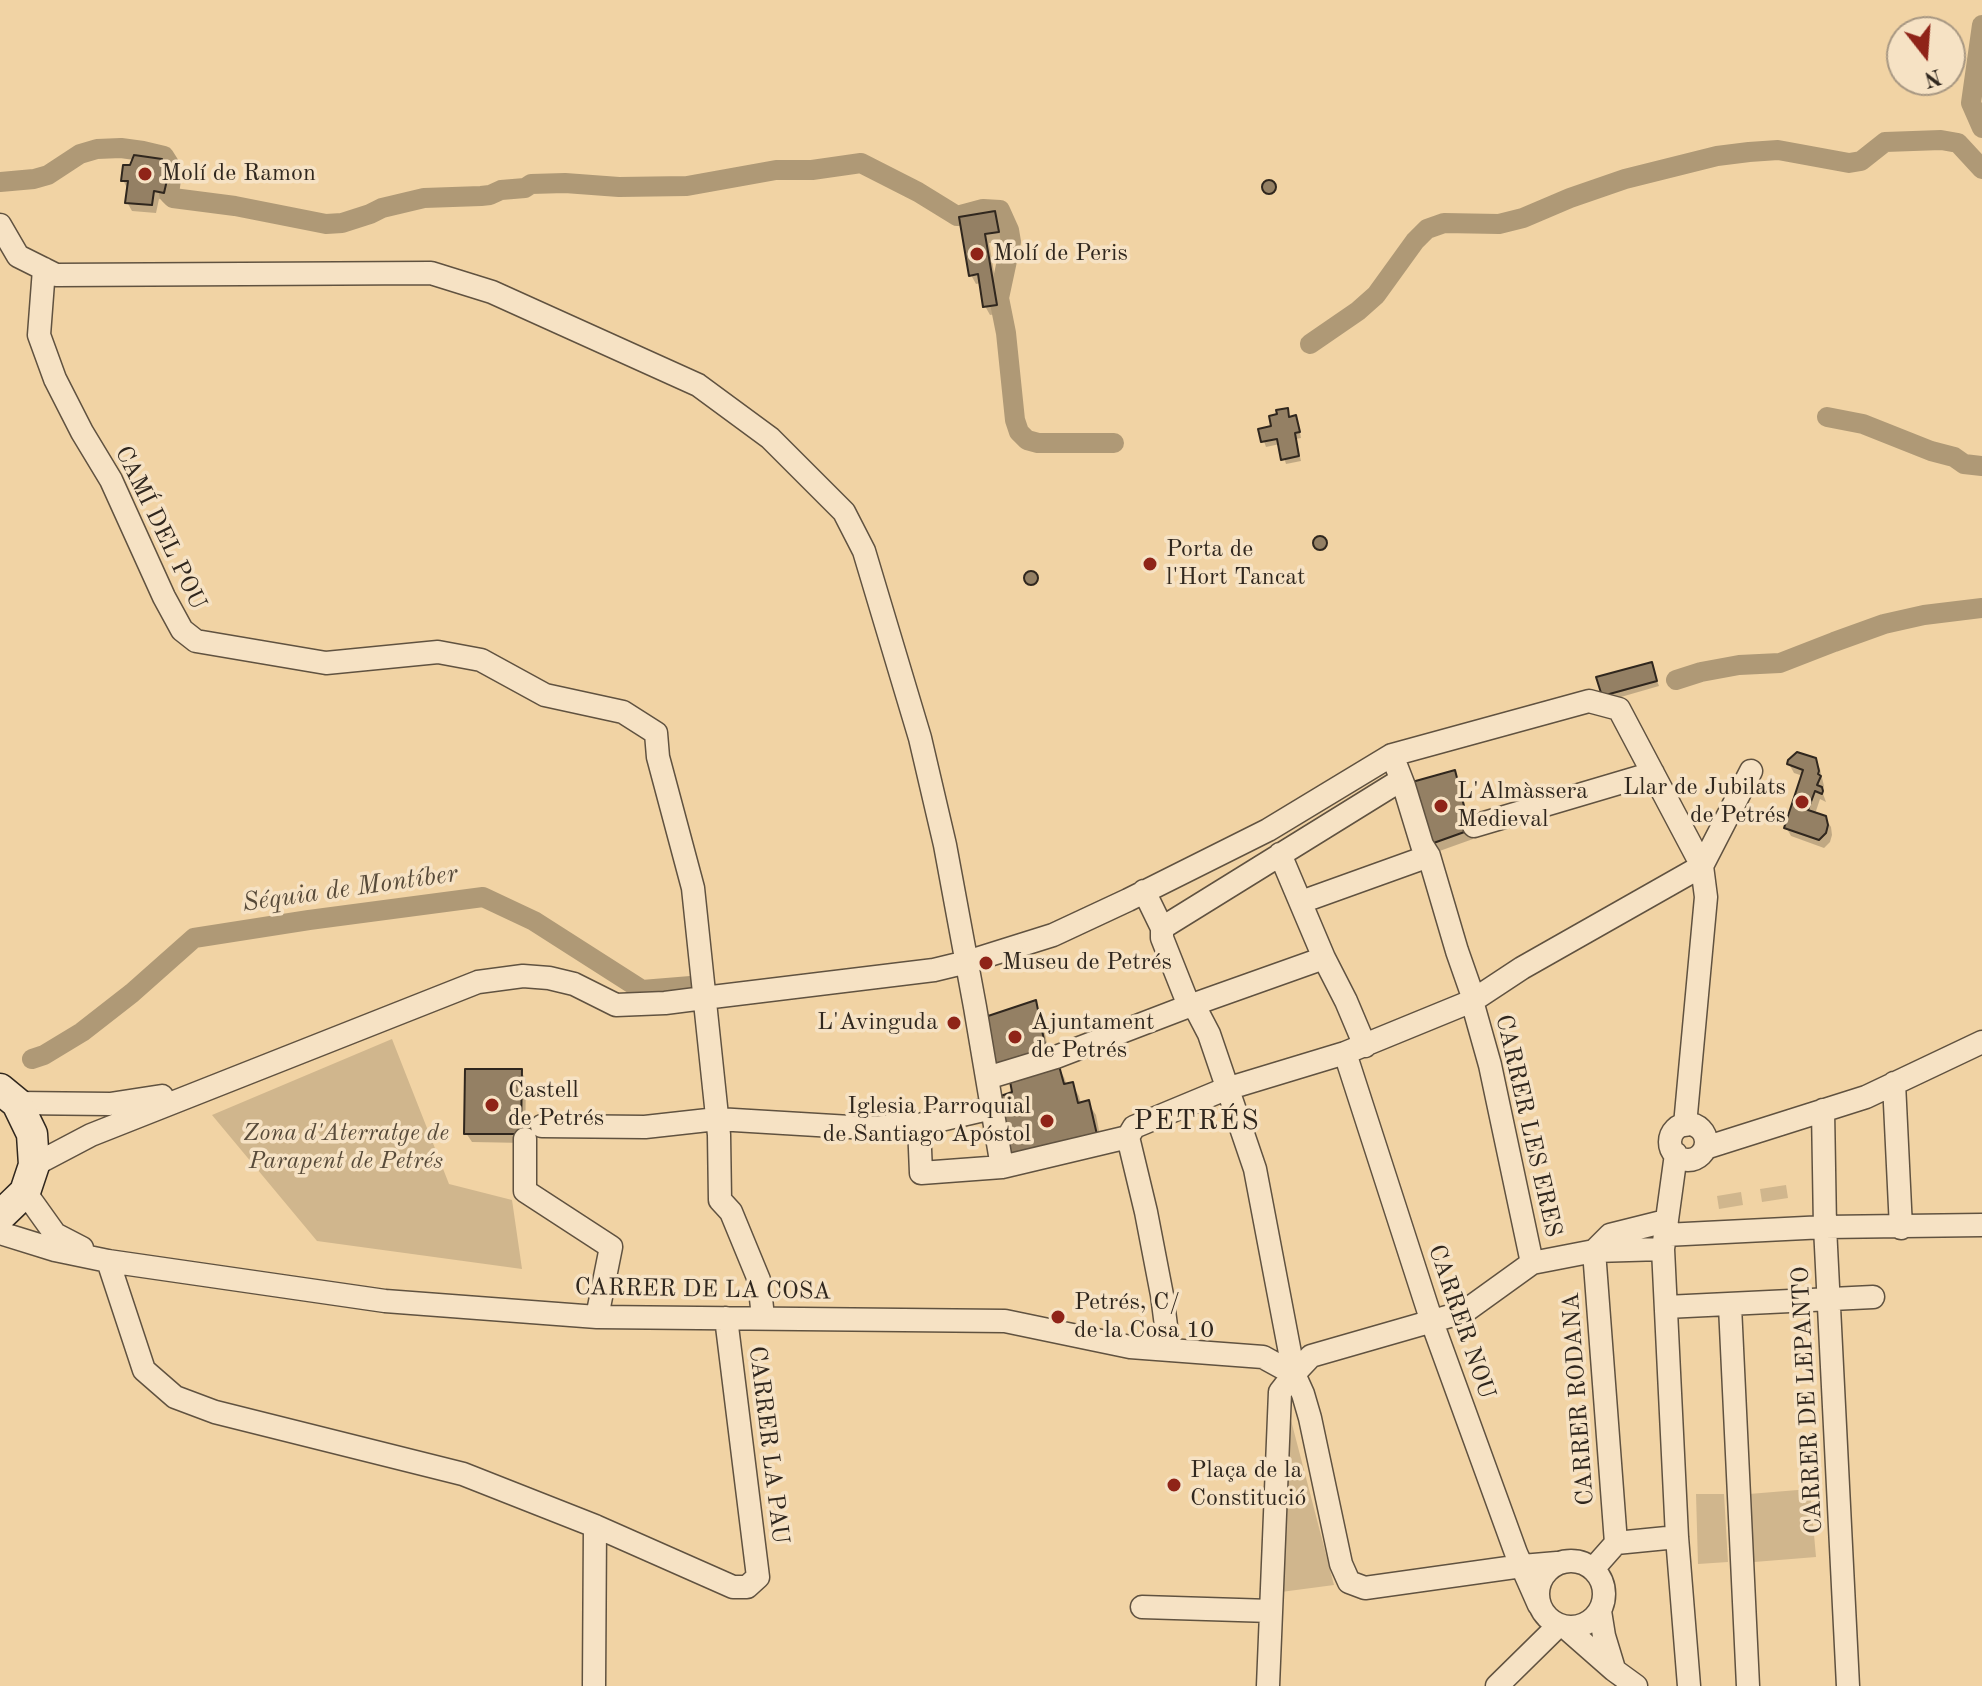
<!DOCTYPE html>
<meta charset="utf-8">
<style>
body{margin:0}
#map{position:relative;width:1982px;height:1686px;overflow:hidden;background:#f1d3a4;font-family:"Old Standard TT",serif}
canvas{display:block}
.north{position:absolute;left:1886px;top:16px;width:80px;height:80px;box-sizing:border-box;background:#f6e2c4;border:2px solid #a79782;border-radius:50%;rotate:163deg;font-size:22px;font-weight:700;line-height:32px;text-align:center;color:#30271e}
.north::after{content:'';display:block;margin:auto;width:28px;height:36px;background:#8f2418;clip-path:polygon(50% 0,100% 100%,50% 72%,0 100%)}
</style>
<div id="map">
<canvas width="1982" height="1686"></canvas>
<div class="north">N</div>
</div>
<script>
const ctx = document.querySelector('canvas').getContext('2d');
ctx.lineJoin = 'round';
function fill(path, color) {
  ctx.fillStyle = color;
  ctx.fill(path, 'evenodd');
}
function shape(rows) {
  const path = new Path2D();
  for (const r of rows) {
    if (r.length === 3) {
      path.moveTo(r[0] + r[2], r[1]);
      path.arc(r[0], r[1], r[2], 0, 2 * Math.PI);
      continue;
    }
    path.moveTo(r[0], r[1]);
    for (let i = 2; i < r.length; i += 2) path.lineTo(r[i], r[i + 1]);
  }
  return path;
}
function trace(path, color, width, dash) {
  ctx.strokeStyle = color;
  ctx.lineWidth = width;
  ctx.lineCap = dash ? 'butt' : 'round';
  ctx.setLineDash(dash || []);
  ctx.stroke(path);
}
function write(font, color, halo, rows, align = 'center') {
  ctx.font = font + ' "Old Standard TT",serif';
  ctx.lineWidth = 7;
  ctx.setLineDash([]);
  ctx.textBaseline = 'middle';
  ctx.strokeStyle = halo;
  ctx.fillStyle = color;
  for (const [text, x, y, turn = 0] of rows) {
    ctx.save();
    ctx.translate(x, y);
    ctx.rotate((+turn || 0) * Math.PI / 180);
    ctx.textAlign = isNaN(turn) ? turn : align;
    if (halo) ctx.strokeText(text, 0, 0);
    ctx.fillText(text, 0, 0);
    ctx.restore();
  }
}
const green = shape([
 [392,1039,449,1184,512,1200,522,1269,317,1241,212,1115],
 [1786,1185,1788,1198,1762,1202,1760,1189],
 [1741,1192,1743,1205,1719,1209,1717,1196],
 [1287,1405,1334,1585,1281,1592],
 [1810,1489,1816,1557,1754,1562,1749,1494],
 [1696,1494,1724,1494,1728,1562,1698,1564]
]);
const shadow = shape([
 [161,161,165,168,169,169,174,178,169,201,159,199,156,213,132,211,127,202,128,190,123,180],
 [1270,188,6],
 [994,213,1000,222,1003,241,989,243,1001,313,990,315,985,306,981,283,976,284,971,275,961,219],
 [1287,410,1290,419,1295,418,1298,423,1301,438,1296,439,1301,461,1286,464,1280,444,1266,447,1260,430,1274,428],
 [1321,545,6],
 [1032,580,5.5],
 [1651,664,1659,686,1607,701,1603,695],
 [1815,760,1820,769,1824,786,1822,791,1826,802,1820,799,1815,814,1825,818,1831,827,1832,835,1830,842,1824,848,1791,836,1786,827,1803,776,1794,773,1789,764],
 [1454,772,1459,781,1473,839,1434,853,1429,844],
 [1035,1003,1040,1011,1052,1066,1057,1065,1064,1077,1067,1085,1072,1084,1079,1096,1081,1104,1088,1103,1096,1115,1103,1151,1014,1094],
 [521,1071,526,1080,525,1143,472,1142,466,1133]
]);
const canal = shape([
 [1982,25,1971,103,1982,128],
 [0,182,34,179,48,175,80,154,97,149,121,148,143,151,164,156,169,164,172,172,169,194,173,198,235,206,326,224,342,223,370,214,382,208,424,198,481,196,490,195,501,190,525,188,531,184,565,183,619,187,687,186,776,170,812,170,861,163,918,192,957,216,983,209,1000,210,1009,230,1011,242,999,298,1006,333,1015,420,1019,432,1027,440,1038,443,1114,443],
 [1310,344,1358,311,1376,295,1415,241,1427,229,1444,223,1499,224,1523,218,1570,198,1625,179,1717,156,1749,152,1778,150,1849,163,1861,161,1885,142,1941,140,1958,143,1982,169],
 [1827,417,1863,424,1931,451,1954,457,1964,464,1982,466],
 [1676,680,1701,672,1739,665,1780,663,1834,642,1884,624,1924,615,1982,608],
 [32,1059,44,1055,82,1032,132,993,194,938,309,920,483,897,534,921,642,990,691,986]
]);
const building = shape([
 [134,155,162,159,162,165,170,167,164,193,154,191,152,205,125,203,128,181,121,181,123,165,130,165,134,155],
 [1269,187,7],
 [995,211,999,232,985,234,997,305,983,307,978,274,969,276,959,217,995,211],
 [1288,408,1289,417,1296,415,1300,432,1295,433,1299,456,1281,460,1277,439,1261,442,1258,429,1271,426,1269,416,1277,414,1276,410,1288,408],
 [1320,543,7],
 [1031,578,7],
 [1652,662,1657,681,1602,696,1596,677,1652,662],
 [1797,752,1816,758,1819,771,1818,774,1821,776,1817,785,1822,787,1823,791,1822,794,1815,791,1808,810,1826,816,1828,825,1826,833,1819,840,1784,828,1803,770,1787,764,1788,760,1797,752],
 [1455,770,1470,830,1428,845,1412,782,1455,770],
 [1036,1000,1047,1055,995,1071,982,1018,1036,1000],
 [1058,1062,1064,1084,1073,1082,1078,1103,1089,1100,1098,1139,1009,1159,995,1098,1012,1092,1009,1076,1058,1062],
 [465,1069,522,1069,521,1134,464,1134,465,1069]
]);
const minor = shape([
 [0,225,18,256,56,275,431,273,492,292,698,385,770,438,844,512,864,551,920,738,945,845,975,1007,1002,1167],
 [44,269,39,335,55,379,82,432,111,480,164,597,182,630,196,641,326,663,438,652,481,660,545,695,623,712,656,733,658,757,693,888,719,1135,720,1200,731,1212,759,1280,763,1317],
 [1392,755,1404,786,1422,845,1429,856,1457,951,1471,991,1472,1001,1490,1065,1532,1263],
 [1474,826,1653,773],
 [1280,854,1324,958,1346,1001,1365,1046],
 [1144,891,1162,928,1162,938,1189,1006,1197,1011,1209,1034,1255,1169,1294,1374,1303,1394,1310,1418,1341,1564,1349,1582,1365,1588,1522,1566,1557,1563],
 [1301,902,1429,856],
 [1162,928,1401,780],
 [1345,1053,1432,1322,1516,1553,1539,1605],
 [987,1078,1056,1057,1189,1006,1324,958],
 [1894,1083,1901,1228],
 [17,1103,110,1104,162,1096],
 [1823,1110,1825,1227,1848,1686],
 [1688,1142,18],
 [919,1125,921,1173,1002,1167,1128,1137,1134,1127,1223,1090,1345,1053,1472,1001,1522,968,1702,866,1751,771],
 [542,1126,645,1127,717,1119,867,1128,919,1125,992,1108],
 [1128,1137,1146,1212,1162,1295,1169,1349],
 [525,1139,525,1191,611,1247,597,1317],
 [1705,1148,1866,1097,1982,1042],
 [1676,1154,1663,1249,1677,1537,1689,1686],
 [34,1165,91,1135,478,982,523,976,549,978,574,984,616,1005,665,1003,704,998,934,970,967,962,1053,935,1128,900,1268,830,1392,755,1589,701,1619,709,1702,866,1706,897,1685,1125],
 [25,1192,55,1234,82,1248],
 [0,1233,55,1250,108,1261,385,1301,597,1317,1005,1321,1130,1347,1263,1357,1294,1374],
 [1665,1235,1825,1227,1982,1225],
 [1594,1251,1616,1543],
 [1594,1251,1610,1235,1666,1221],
 [108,1261,144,1370,175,1397,215,1412,463,1474,595,1526,733,1587,747,1587,758,1577,726,1318],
 [1730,1306,1748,1686],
 [1666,1307,1873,1297],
 [1571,1594,33],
 [1593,1569,1616,1543,1677,1537],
 [1142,1607,1271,1611],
 [1600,1611,1604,1636,1614,1669],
 [1565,1627,1614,1670,1636,1686],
 [594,1686,595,1526],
 [1268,1686,1280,1392,1294,1374,1311,1356,1464,1312,1532,1263,1594,1251,1663,1249],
 [1497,1686,1559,1625]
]);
const secondary = shape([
 [0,1089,17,1103,32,1134,34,1165,25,1192,0,1216]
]);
const markers = [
 [145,174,8,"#8f2418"],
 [977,254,8,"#8f2418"],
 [1150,564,8,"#8f2418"],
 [1802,802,8,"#8f2418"],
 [1441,806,8,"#8f2418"],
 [986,963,8,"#8f2418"],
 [954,1023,8,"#8f2418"],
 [1015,1037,8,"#8f2418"],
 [492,1105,8,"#8f2418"],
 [1047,1121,8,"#8f2418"],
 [1058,1317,8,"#8f2418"],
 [1174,1485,8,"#8f2418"]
];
const poiNames = [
 ["Molí de Ramon",161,174],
 ["Molí de Peris",993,254],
 ["Porta de",1166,550],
 ["l'Hort Tancat",1166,578],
 ["Llar de Jubilats",1786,788,"right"],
 ["de Petrés",1786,816,"right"],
 ["L'Almàssera",1457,792],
 ["Medieval",1457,820],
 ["Museu de Petrés",1002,963],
 ["L'Avinguda",938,1023,"right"],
 ["Ajuntament",1031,1023],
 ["de Petrés",1031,1051],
 ["Castell",508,1091],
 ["de Petrés",508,1119],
 ["Iglesia Parroquial",1031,1107,"right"],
 ["de Santiago Apóstol",1031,1135,"right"],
 ["Petrés, C/",1074,1303],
 ["de la Cosa 10",1074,1331],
 ["Plaça de la",1190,1471],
 ["Constitució",1190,1499]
];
const streetNames = [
 ["CAMÍ DEL POU",160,528,64],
 ["CARRER LES ERES",1528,1126,77],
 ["CARRER DE LA COSA",703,1290,1],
 ["CARRER NOU",1461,1322,71],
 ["CARRER RODANA",1579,1399,-94],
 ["CARRER DE LEPANTO",1808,1400,-93],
 ["CARRER LA PAU",768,1445,83]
];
const parkNames = [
 ["Zona d'Aterratge de",346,1134],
 ["Parapent de Petrés",346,1162]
];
const waterNames = [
 ["Séquia de Montíber",350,889,-8]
];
const quarterNames = [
 ["PETRÉS",1197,1122]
];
fill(green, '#d0b68d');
fill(shadow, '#0003');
trace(canal, '#af9976', 20);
fill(building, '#948064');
trace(building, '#30271e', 2);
trace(minor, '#605240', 25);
trace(secondary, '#30271e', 33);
trace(minor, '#f6e2c4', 22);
trace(secondary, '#f6e2c4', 30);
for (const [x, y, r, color] of markers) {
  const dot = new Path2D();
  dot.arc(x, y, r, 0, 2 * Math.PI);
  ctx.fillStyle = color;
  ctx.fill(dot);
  trace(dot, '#f6e2c4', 3);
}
write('24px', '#30271e', '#f6e2c4', poiNames, 'left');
write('24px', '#30271e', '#f6e2c4', streetNames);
write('italic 24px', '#584b3a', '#f6e2c4', parkNames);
write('italic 26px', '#564938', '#f6e2c4', waterNames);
ctx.letterSpacing = '2px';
write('28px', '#30271e', '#f6e2c4', quarterNames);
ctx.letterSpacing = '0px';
</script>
